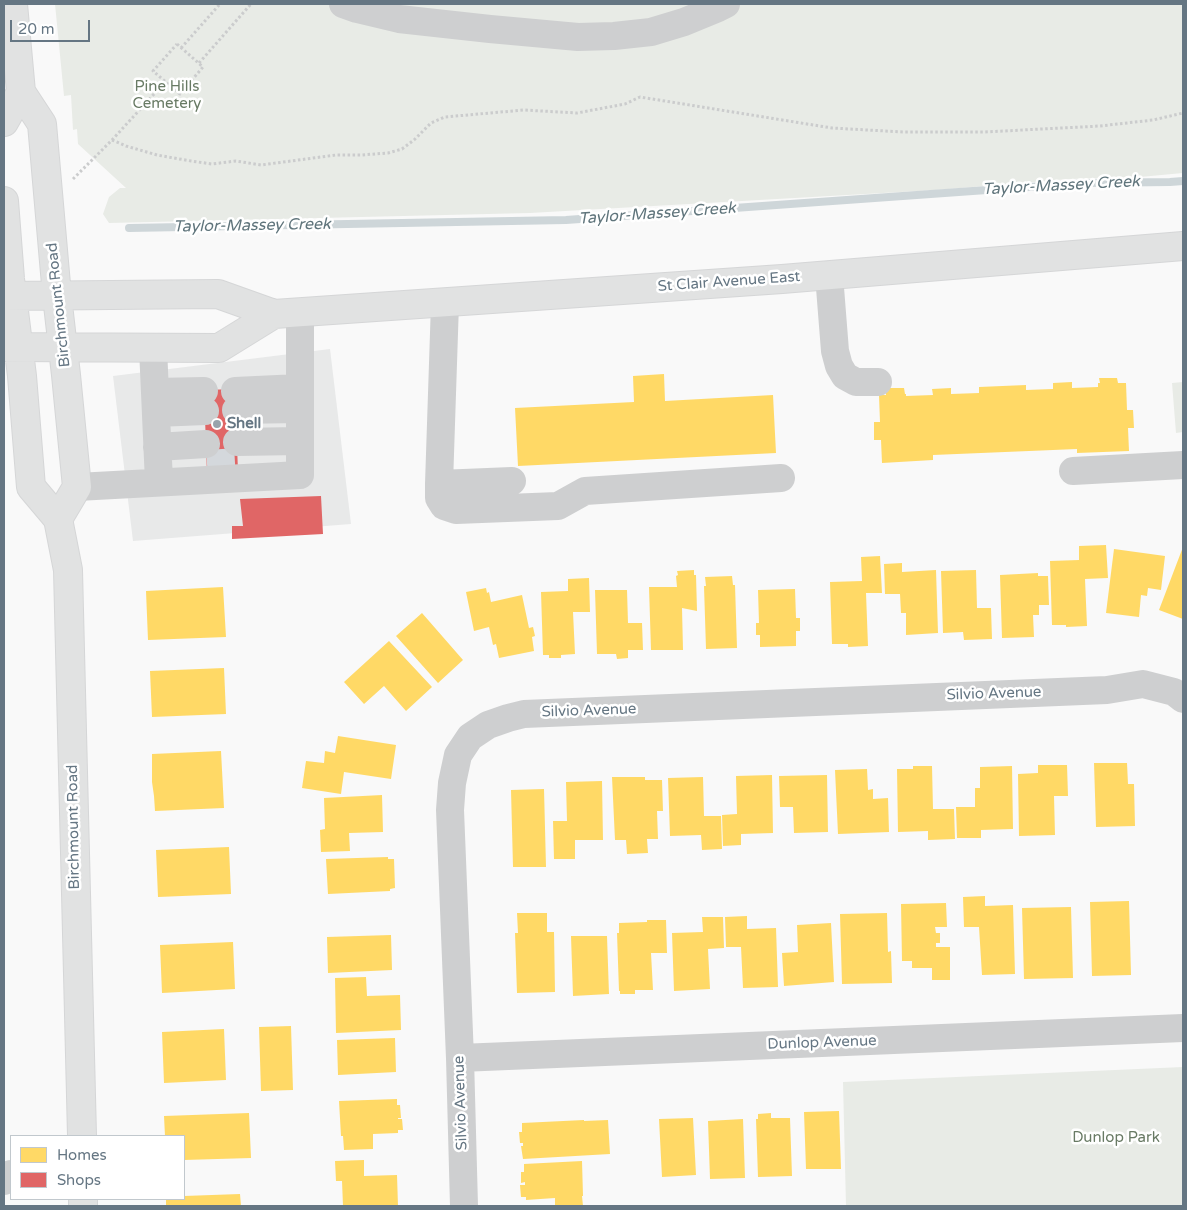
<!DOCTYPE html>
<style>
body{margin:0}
#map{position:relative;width:1187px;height:1210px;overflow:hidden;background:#f9f9f9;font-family:"Varela Round",sans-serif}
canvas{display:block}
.frame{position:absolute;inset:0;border:5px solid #657683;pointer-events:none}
.legend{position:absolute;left:10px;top:1135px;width:175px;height:65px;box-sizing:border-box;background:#fff;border:1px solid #c1c8cd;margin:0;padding:6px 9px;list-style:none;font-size:15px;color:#657683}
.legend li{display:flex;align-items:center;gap:10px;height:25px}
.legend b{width:25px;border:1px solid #c1c8cd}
.scale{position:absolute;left:10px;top:20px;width:80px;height:22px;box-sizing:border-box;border:2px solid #657683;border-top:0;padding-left:6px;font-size:15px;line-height:18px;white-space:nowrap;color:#657683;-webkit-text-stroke:4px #fff;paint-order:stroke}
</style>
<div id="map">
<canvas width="1187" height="1210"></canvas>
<div class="frame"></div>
<ul class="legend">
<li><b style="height:14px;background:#ffd966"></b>Homes</li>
<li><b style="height:14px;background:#e06666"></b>Shops</li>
</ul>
<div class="scale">20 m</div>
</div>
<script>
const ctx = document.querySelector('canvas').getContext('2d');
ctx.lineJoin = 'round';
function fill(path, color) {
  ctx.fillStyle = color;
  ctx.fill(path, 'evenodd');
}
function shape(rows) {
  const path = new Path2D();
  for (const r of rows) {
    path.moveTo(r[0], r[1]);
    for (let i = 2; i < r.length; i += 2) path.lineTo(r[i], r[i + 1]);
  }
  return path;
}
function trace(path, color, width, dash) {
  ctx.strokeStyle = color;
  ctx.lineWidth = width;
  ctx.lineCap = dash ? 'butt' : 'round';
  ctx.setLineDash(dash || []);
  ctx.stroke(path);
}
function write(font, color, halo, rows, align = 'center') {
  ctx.font = font + ' "Varela Round",sans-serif';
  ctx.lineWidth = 5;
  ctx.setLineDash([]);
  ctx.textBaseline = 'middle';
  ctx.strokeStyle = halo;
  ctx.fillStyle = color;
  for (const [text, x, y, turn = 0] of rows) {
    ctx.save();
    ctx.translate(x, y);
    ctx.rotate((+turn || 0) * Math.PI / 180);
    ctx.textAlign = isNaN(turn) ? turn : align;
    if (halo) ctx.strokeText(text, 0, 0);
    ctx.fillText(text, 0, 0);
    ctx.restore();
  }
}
const built = shape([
 [330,349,351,524,133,541,113,376]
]);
const green = shape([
 [55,4,1183,4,1183,173,1140,177,1069,179,936,190,530,213,109,223,103,214,109,197,120,188,126,188,78,144,77,129,73,130,71,95,64,96],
 [1183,382,1183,432,1176,433,1172,383],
 [1183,1067,1183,1206,846,1206,843,1082]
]);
const homes = shape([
 [664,374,665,401,773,395,776,453,518,466,515,408,634,402,633,376],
 [1099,378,1117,378,1118,383,1126,383,1127,410,1133,410,1134,428,1128,428,1129,451,1077,453,1077,449,933,455,933,460,882,463,881,440,874,440,874,422,880,422,879,395,886,395,886,388,904,388,905,394,906,394,906,396,933,395,932,389,951,388,951,394,979,393,979,387,1026,385,1026,390,1053,389,1053,383,1072,382,1072,388,1098,387,1098,383,1100,383],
 [1106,545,1108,578,1085,579,1087,626,1066,627,1066,625,1052,625,1050,561,1079,560,1079,546],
 [1183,547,1183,619,1159,610],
 [1114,549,1165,556,1161,590,1148,588,1147,596,1141,595,1139,617,1106,613],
 [880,556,882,593,866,593,868,646,848,647,848,644,832,644,830,582,862,581,861,557],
 [902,563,902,572,936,570,938,633,906,635,906,613,901,613,900,594,885,594,884,564],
 [694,570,694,575,696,575,697,611,682,608,683,650,651,650,649,587,677,587,676,576,678,575,677,571],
 [976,570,977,608,991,608,992,639,964,640,963,632,943,633,941,571],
 [1038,573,1038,576,1048,576,1049,605,1039,605,1039,615,1033,615,1034,637,1002,638,1000,575],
 [732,576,733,585,735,585,737,648,706,649,704,586,706,586,705,577],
 [589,578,590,612,573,612,575,654,561,655,561,658,549,658,549,655,543,655,541,592,568,591,568,579],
 [223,587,226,637,148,640,146,591],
 [486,588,487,593,489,592,491,602,522,595,529,628,533,627,535,636,532,637,534,651,499,658,496,644,493,645,489,627,474,631,466,592],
 [795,589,796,618,800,618,800,631,796,631,796,646,760,647,760,635,756,635,756,623,759,623,758,590],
 [595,590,627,590,628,623,642,623,643,650,628,650,628,658,617,659,616,654,597,654],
 [422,613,463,660,438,683,396,636],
 [389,641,432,687,406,711,384,686,364,704,344,682],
 [224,668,226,714,152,717,150,671],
 [338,736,396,745,391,779,344,772,341,794,302,788,306,761,324,763,325,751,335,753],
 [221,751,224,808,155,811,154,796,152,782,152,754],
 [1094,763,1127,763,1128,784,1134,784,1135,826,1096,827],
 [1038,765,1067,765,1068,796,1054,796,1055,835,1019,836,1018,774,1038,773],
 [913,766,932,766,933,809,954,809,955,839,928,840,928,831,898,832,897,769,913,769],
 [1012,766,1013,829,981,830,981,838,957,838,956,807,975,807,975,788,980,788,980,767],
 [867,769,868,790,873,789,873,799,888,798,889,832,838,834,835,770],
 [772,775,773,833,741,834,741,845,723,846,722,815,737,814,736,776],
 [827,775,828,832,794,833,793,807,780,807,779,776],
 [612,777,645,777,645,780,662,780,663,811,657,811,658,839,647,839,648,853,627,854,626,840,615,840],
 [703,777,704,816,721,816,722,849,702,850,701,835,670,836,668,778],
 [602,781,603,840,575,840,575,859,554,859,553,821,567,821,566,782],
 [544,789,546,867,513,867,511,790],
 [382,795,383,832,349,833,350,851,321,852,320,830,325,829,324,798],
 [229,847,231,894,158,897,156,850],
 [388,857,388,859,394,859,395,888,390,889,390,891,328,894,326,859],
 [985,896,985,906,1013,905,1015,974,982,975,979,927,964,927,963,897],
 [1129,901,1131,975,1092,976,1090,902],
 [946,903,947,927,935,927,936,933,940,933,940,943,936,943,936,947,950,947,950,980,932,980,932,968,912,968,912,961,902,961,901,904],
 [1071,907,1073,978,1024,979,1022,908],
 [517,913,547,913,547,932,554,932,555,992,517,993,515,933,518,933],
 [887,913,888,952,891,951,892,983,842,984,840,914],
 [747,916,747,929,776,928,778,987,743,988,741,947,726,947,725,917],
 [702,917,723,917,724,948,708,949,710,989,674,991,672,933,703,932],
 [647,920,666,920,667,953,651,953,653,990,635,990,635,994,620,994,620,991,619,991,617,933,619,933,619,923,647,922],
 [831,923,834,982,784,986,782,953,798,952,797,925],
 [391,935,392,970,328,973,327,937],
 [571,936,607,936,609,994,573,996],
 [233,942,235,989,162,993,160,945],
 [366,977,367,996,400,995,401,1030,336,1033,335,978],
 [291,1026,293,1090,261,1091,259,1027],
 [224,1029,226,1080,164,1083,162,1032],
 [395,1038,396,1072,338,1075,337,1040],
 [397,1099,397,1105,400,1105,401,1118,398,1118,398,1119,402,1119,403,1130,398,1130,398,1133,373,1134,373,1149,344,1150,343,1136,341,1136,339,1101],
 [839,1111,841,1169,806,1169,804,1112],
 [249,1113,251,1158,184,1160,184,1136,165,1136,164,1116],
 [771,1113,771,1118,790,1118,792,1176,758,1177,756,1119,758,1119,758,1114],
 [693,1118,696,1175,662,1177,659,1119],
 [743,1119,745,1178,710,1179,708,1121],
 [584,1120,584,1121,608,1120,610,1154,523,1159,521,1146,523,1146,523,1143,520,1143,519,1132,522,1132,522,1123],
 [364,1160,364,1176,397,1175,398,1206,343,1206,342,1181,336,1181,335,1161],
 [582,1161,583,1196,582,1196,583,1206,555,1206,555,1198,526,1200,526,1197,521,1197,520,1185,525,1185,525,1182,521,1183,521,1172,524,1172,524,1164],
 [240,1194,241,1206,166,1206,166,1199,184,1199,184,1196]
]);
const shops = shape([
 [235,389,238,472,207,474,204,390],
 [321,496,323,534,232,539,232,526,243,526,240,499]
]);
const stream = shape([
 [129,228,566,220,1085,183,1170,182,1183,181]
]);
const minorTunnel = shape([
 [207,464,238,462]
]);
const path = shape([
 [177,44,203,67,180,94,153,71,177,44],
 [181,48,220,4],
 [199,63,251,4],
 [112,140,126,146,157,155,191,161,212,164,236,161,261,165,336,155,361,155,388,153,402,149,414,140,431,123,445,117,524,110,577,113,625,104,640,97,832,128,903,132,984,132,1100,126,1153,120,1183,113],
 [73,179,112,140,166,81]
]);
const minor = shape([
 [343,4,357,9,399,19,490,29,578,37,614,36,651,32,684,22,718,8,726,4],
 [829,275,835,351,839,366,845,376,856,382,878,382],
 [445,303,439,484,512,481],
 [153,348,159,482],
 [235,391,299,388],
 [155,392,204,391],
 [236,410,300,409],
 [156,413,205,411],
 [237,442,299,441],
 [157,447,206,444],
 [1073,471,1183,465],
 [439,484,439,498,444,506,456,510,558,506,585,491,781,478],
 [77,487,300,475,300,313],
 [460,1058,1183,1028],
 [4,1181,11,1174],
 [464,1206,460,1058,450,810,452,783,458,755,470,737,488,725,508,718,524,714,1107,690,1143,684,1174,692,1183,699]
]);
const major = shape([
 [13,4,21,92,42,124,57,296,66,375,77,487,58,519],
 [4,122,21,92],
 [4,201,10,279,22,376,31,487,58,519,68,570,82,1136],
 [4,296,218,294,274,314,782,279,1183,246],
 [4,347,219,348,274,314],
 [83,1199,83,1206]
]);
const markers = [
 [217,424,5,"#99a4ac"]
];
const parkNames = [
 ["Pine Hills",167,87],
 ["Cemetery",167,104],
 ["Dunlop Park",1116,1138]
];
const streetNames = [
 ["St Clair Avenue East",729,282,-4],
 ["Birchmount Road",59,305,-96],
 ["Silvio Avenue",994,694,-2],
 ["Silvio Avenue",589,711,-2],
 ["Birchmount Road",74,827,-91],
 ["Dunlop Avenue",822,1043,-2],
 ["Silvio Avenue",461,1103,-92]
];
const poiNames = [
 ["Shell",227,424]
];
const waterNames = [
 ["Taylor-Massey Creek",1061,186,-3],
 ["Taylor-Massey Creek",657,214,-4],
 ["Taylor-Massey Creek",252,226,-1]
];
fill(built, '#e8e9e9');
fill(green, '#e8ebe6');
fill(homes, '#ffd966');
fill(shops, '#e06666');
trace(stream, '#ced6d9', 8);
trace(minorTunnel, '#d4d8dc', 28, [28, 14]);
trace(major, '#d5d6d7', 30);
trace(path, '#cbcccd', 3, [2.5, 2.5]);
trace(minor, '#cecfd0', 28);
trace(major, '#e1e2e2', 28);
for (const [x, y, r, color] of markers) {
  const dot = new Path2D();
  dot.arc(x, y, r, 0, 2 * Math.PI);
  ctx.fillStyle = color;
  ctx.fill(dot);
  trace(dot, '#fff', 2);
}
write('15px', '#687a64', '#fff', parkNames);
write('15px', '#657683', '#fff', streetNames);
write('bold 15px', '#657683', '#fff', poiNames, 'left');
write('italic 16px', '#60757c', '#fff', waterNames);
</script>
